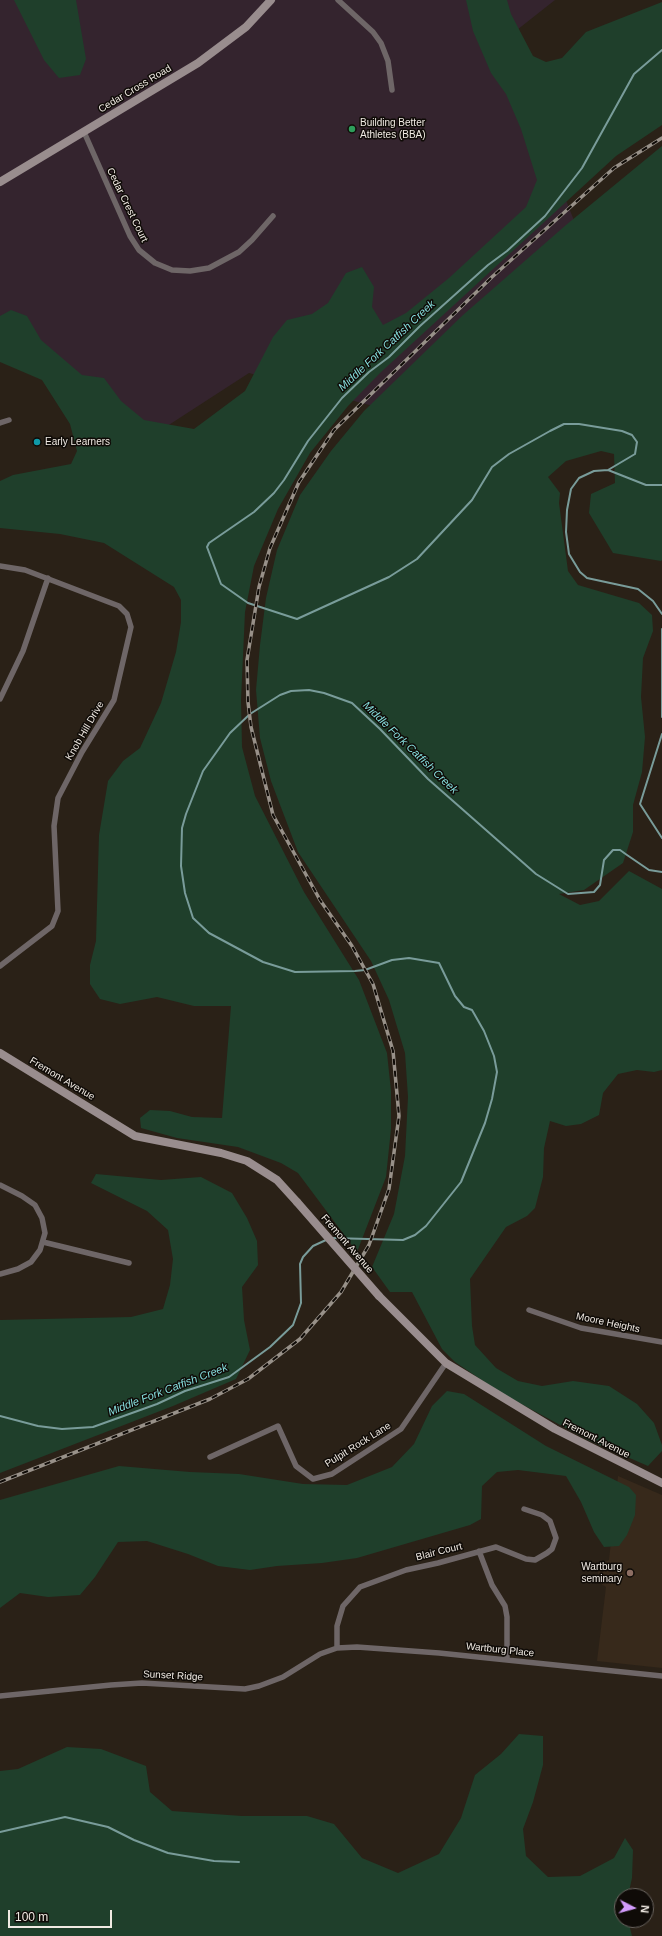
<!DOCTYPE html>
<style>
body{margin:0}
#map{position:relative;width:662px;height:1936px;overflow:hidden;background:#2a2117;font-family:Helvetica,sans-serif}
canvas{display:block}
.north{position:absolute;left:614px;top:1888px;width:40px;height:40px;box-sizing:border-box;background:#0f0b07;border:1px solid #69645f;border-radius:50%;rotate:96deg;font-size:11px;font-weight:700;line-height:16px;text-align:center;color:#f0eae3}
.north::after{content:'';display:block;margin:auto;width:14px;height:18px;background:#d39cfc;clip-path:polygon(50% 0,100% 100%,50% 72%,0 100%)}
.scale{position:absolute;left:8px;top:1910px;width:104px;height:18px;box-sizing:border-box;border:2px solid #f0eae3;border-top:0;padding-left:5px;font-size:12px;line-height:14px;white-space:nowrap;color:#f0eae3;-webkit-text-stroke:3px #0f0b07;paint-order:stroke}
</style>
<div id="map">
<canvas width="662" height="1936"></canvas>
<div class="north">N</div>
<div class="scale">100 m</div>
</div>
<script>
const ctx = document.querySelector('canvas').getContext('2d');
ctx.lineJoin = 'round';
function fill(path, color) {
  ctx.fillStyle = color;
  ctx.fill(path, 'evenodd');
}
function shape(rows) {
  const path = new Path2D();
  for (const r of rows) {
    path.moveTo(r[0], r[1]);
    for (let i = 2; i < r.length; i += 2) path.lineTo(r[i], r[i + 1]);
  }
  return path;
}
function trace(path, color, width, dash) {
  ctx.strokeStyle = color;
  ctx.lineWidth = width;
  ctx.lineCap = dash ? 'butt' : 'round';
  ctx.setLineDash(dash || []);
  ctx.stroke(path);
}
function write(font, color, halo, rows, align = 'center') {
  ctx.font = font + ' Helvetica,sans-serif';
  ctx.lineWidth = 3;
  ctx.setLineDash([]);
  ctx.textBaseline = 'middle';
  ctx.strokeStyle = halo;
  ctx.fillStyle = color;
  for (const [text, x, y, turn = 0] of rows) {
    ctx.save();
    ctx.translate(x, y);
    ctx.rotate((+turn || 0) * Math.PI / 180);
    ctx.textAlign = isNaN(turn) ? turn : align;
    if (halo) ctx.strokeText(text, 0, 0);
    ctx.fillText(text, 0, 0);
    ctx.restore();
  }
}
const industrial = shape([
 [0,0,555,0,503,41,575,223,373,406,249,373,107,465,17,329,0,338]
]);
const built = shape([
 [618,1476,662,1495,662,1668,597,1661,606,1587,597,1581,599,1565,609,1560]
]);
const green = shape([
 [14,0,76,0,86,59,80,75,59,78,44,60],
 [466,0,507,0,511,14,533,56,546,62,562,58,586,32,662,2,662,125,616,156,380,373,348,406,310,453,278,509,254,566,245,612,241,700,242,747,255,796,304,892,359,980,387,1053,391,1091,391,1129,386,1177,357,1252,298,1173,281,1163,238,1147,177,1138,141,1128,140,1118,150,1110,170,1111,192,1117,222,1118,231,1006,194,1006,157,997,120,1004,100,999,90,984,90,965,96,941,99,835,108,781,123,761,140,748,161,703,176,652,181,622,181,600,174,587,104,543,60,534,0,528,0,481,13,475,71,464,77,451,70,424,42,380,0,362,0,316,11,310,27,316,41,340,82,375,104,378,121,401,144,420,194,429,245,391,273,337,287,320,312,314,328,303,346,273,362,267,374,287,372,307,383,325,406,313,449,278,526,207,537,180,521,129,506,94,491,73,473,31],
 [662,146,662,560,661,561,613,553,589,513,591,494,615,483,614,454,601,451,566,461,548,477,560,493,559,503,568,571,578,585,639,603,652,615,653,631,643,658,641,697,645,737,642,772,633,805,633,832,623,863,584,890,559,894,580,905,599,901,629,871,662,889,662,1070,654,1072,637,1070,618,1074,603,1093,599,1115,581,1124,566,1126,550,1121,544,1148,543,1177,535,1208,527,1216,506,1227,470,1279,472,1326,475,1345,496,1368,518,1381,542,1386,573,1381,609,1386,637,1404,654,1423,662,1445,662,1451,648,1466,588,1440,501,1393,455,1362,442,1349,412,1292,390,1292,372,1267,394,1214,405,1156,408,1097,405,1053,389,1000,371,961,298,852,271,781,260,738,256,690,260,645,266,598,277,550,300,495,331,451,364,411,463,315,566,225],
 [96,1174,161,1180,201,1177,232,1193,247,1218,257,1241,258,1265,242,1287,244,1320,250,1350,236,1379,173,1406,0,1473,0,1320,131,1317,163,1309,170,1285,173,1259,168,1230,147,1211,91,1183],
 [447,1391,464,1394,546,1446,629,1487,636,1495,635,1515,627,1535,619,1546,604,1547,594,1532,581,1502,566,1476,518,1470,497,1472,482,1486,481,1519,470,1525,357,1558,322,1563,277,1566,250,1570,218,1566,188,1554,147,1541,118,1542,95,1577,80,1595,48,1597,20,1593,0,1608,0,1500,119,1466,190,1472,239,1474,303,1484,347,1485,392,1467,414,1444,432,1406],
 [519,1734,543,1736,543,1765,533,1802,523,1829,526,1856,548,1877,580,1876,614,1858,625,1838,633,1850,632,1878,628,1896,622,1896,622,1920,628,1920,632,1936,0,1936,0,1771,18,1769,67,1747,101,1749,146,1766,150,1792,172,1811,242,1816,307,1816,334,1824,362,1858,398,1873,439,1854,461,1818,475,1775,501,1754]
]);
const stream = shape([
 [662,50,634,74,582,168,545,216,507,251,488,265,420,326,389,357,369,372,342,398,308,441,284,480,274,493,254,512,209,543,207,547,221,584,248,603,297,619,389,577,417,559,472,500,492,467,509,454,550,431,564,424,579,424,622,431,632,435,637,442,635,454,608,470,594,471,579,478,571,489,567,510,566,532,569,554,580,572,587,578,638,589,653,601,662,614],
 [608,470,646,485,662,485],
 [662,629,662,717],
 [662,734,640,804,662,838],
 [332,1238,403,1240,415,1235,426,1226,461,1182,485,1123,492,1099,497,1072,494,1056,484,1031,472,1010,464,1007,455,996,439,963,409,958,392,960,365,970,355,971,295,972,263,962,209,933,193,918,185,893,181,866,182,828,186,814,203,771,230,733,250,714,280,695,291,691,309,690,324,693,352,703,380,729,428,779,536,874,568,894,594,892,600,885,604,860,613,850,620,850,627,855,649,870,662,872],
 [0,1416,38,1426,62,1429,93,1427,157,1404,185,1391,229,1377,270,1347,293,1325,301,1303,300,1264,303,1257,313,1246,326,1240],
 [0,1832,65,1817,108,1827,134,1840,168,1853,214,1861,239,1862]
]);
const street = shape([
 [338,0,373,32,381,43,388,61,392,90],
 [84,132,130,236,139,250,155,263,172,270,190,271,209,268,239,252,252,240,273,216],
 [0,423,9,420],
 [0,566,25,570,119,606,127,614,131,627,114,700,82,752,58,798,54,826,58,911,52,926,0,966],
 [0,699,23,651,48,578],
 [0,1185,22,1196,35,1205,42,1218,45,1233,40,1250,31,1262,18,1269,0,1274],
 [43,1242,129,1263],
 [529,1310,581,1328,662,1342],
 [210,1457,278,1426,296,1466,313,1479,332,1474,401,1429,446,1363],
 [479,1551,492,1585,505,1606,507,1617,507,1660],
 [337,1648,337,1626,343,1606,360,1587,406,1570,438,1563,496,1547,526,1559,535,1560,547,1553,552,1549,556,1538,550,1521,542,1515,524,1509],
 [0,1696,111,1685,142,1683,245,1689,259,1686,283,1677,320,1654,337,1648,357,1647,439,1653,662,1676]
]);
const secondary = shape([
 [0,182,198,63,246,27,271,0],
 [0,1053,135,1136,221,1153,247,1161,277,1180,297,1202],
 [379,1296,446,1363,555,1429,662,1483]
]);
const rail = shape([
 [0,1482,210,1399,248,1379,300,1339,341,1292,369,1245,389,1189,399,1116,393,1051,373,984,352,946,320,900,273,815,251,727,248,702,247,660,259,587,270,548,299,482,334,430,492,277,614,168,662,138]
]);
const secondaryBridge = shape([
 [297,1202,379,1296]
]);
const markers = [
 [352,129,4,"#2e9e5b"],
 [37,442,4,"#0f9aa8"],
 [630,1573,4,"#8d6e63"]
];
const streetNames = [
 ["Cedar Cross Road",135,89,-31],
 ["Cedar Crest Court",127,205,64],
 ["Knob Hill Drive",85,731,-60],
 ["Fremont Avenue",62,1079,31],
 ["Fremont Avenue",347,1244,49],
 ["Moore Heights",608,1323,12],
 ["Fremont Avenue",596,1439,27],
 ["Pulpit Rock Lane",358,1445,-32],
 ["Blair Court",439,1552,-14],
 ["Wartburg Place",500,1650,6],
 ["Sunset Ridge",173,1676,3]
];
const poiNames = [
 ["Building Better",360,123],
 ["Athletes (BBA)",360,135],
 ["Early Learners",45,442],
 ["Wartburg",622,1567,"right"],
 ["seminary",622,1579,"right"]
];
const waterNames = [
 ["Middle Fork Catfish Creek",387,346,-43],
 ["Middle Fork Catfish Creek",410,748,44],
 ["Middle Fork Catfish Creek",168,1390,-21]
];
fill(industrial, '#34242e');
fill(built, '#37291b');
fill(green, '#1f3f2b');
trace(stream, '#799c9a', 2);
trace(street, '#6e6667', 5.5);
trace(secondary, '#998d8e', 8);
trace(rail, '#989189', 3.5);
trace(rail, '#0f0b07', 2, [6]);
trace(secondaryBridge, '#998d8e', 8);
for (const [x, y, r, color] of markers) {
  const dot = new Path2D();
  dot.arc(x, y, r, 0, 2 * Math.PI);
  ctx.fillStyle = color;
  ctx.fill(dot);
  trace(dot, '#0f0b07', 1.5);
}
write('10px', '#f0eae3', '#0f0b07', streetNames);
write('10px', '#f0eae3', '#0f0b07', poiNames, 'left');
write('italic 11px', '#86dfde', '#0f0b07', waterNames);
</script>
